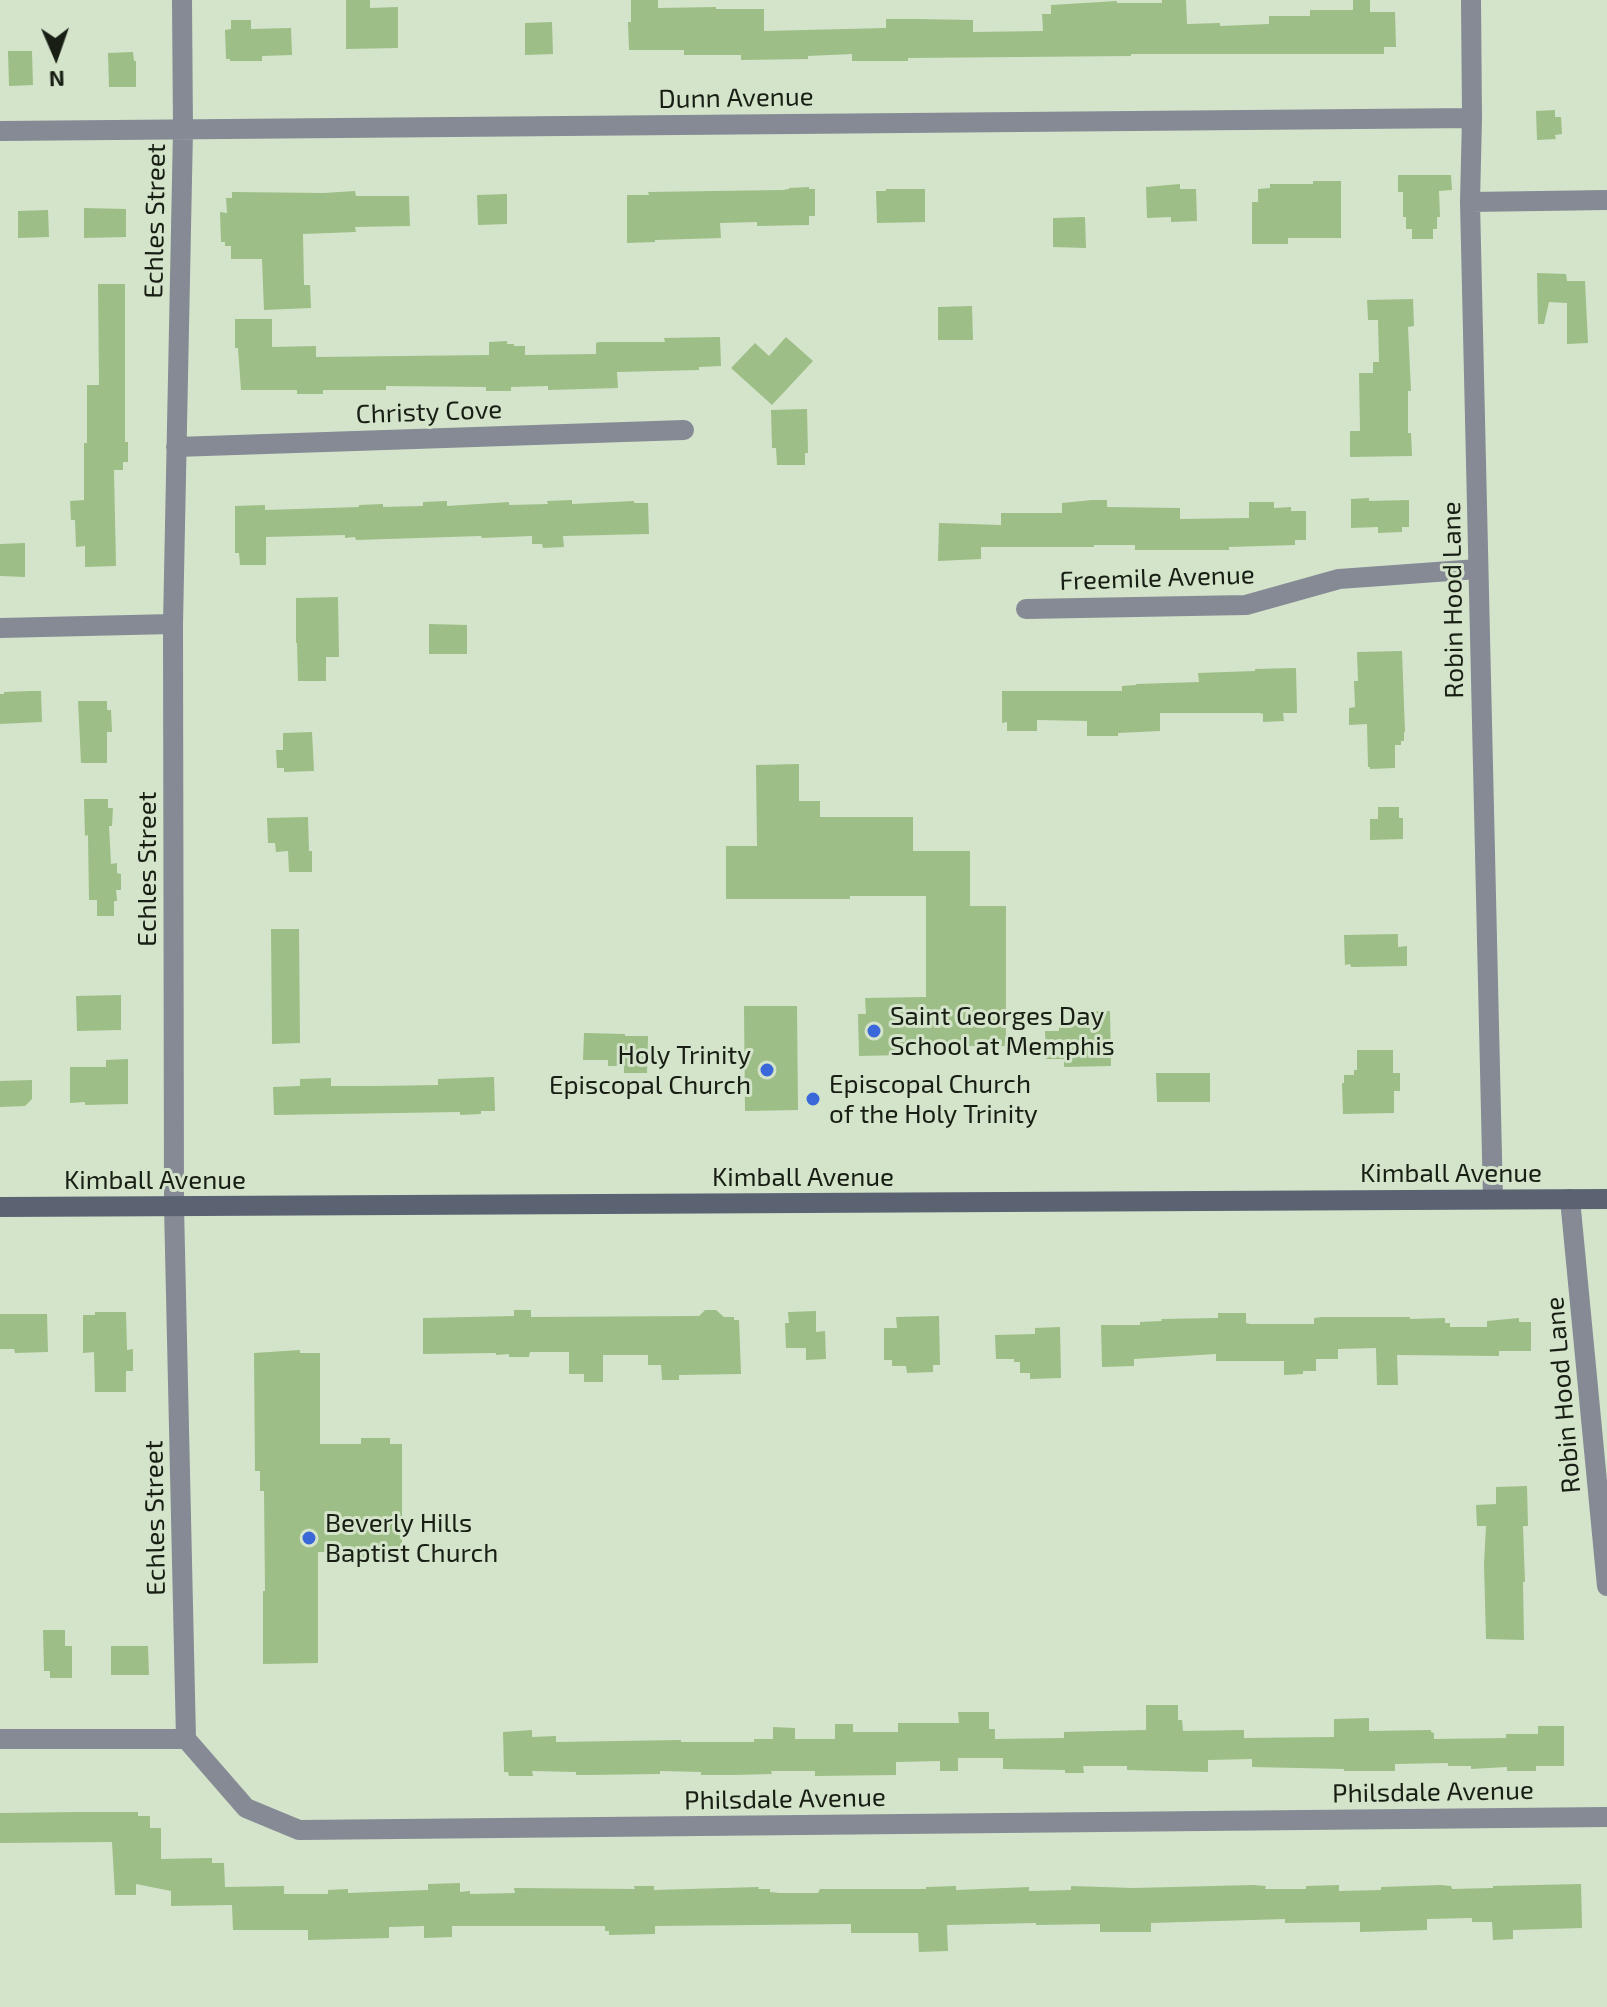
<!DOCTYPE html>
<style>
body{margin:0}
#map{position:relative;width:1607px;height:2007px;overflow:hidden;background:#d4e4ca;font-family:"Exo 2",sans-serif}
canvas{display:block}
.north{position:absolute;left:16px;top:16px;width:80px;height:80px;-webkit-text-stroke:6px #d4e4ca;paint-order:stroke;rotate:178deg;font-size:22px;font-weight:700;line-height:32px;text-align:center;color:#181e14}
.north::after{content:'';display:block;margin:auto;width:28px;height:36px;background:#181e14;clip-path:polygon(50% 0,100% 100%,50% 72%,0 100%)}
</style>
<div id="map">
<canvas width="1607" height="2007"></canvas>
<div class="north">N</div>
</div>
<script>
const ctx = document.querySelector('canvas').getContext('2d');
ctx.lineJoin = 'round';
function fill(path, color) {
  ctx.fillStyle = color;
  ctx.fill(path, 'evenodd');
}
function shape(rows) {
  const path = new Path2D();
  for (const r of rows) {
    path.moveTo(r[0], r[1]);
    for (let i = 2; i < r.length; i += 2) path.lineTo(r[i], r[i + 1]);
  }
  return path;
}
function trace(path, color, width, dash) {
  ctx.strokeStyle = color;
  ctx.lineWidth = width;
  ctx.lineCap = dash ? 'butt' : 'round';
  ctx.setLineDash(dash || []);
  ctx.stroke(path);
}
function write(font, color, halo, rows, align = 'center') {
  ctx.font = font + ' "Exo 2",sans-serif';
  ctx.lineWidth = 6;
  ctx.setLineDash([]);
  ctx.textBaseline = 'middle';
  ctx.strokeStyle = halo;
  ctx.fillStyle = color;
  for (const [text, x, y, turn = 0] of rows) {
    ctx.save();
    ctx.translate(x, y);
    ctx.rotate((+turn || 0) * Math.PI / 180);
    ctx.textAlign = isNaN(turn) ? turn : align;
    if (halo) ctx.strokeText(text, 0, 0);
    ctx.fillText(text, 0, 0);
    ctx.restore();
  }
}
const building = shape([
 [346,0,370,0,370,8,398,7,398,48,346,49],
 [631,0,658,0,658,8,716,7,716,9,764,9,764,31,886,28,886,19,917,19,973,20,973,32,1043,31,1042,14,1051,14,1051,5,1117,1,1117,3,1162,3,1162,0,1186,0,1187,24,1220,23,1220,26,1269,24,1269,16,1310,16,1310,10,1353,10,1353,0,1370,0,1370,12,1395,12,1396,47,1384,47,1384,54,1131,54,1131,56,908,58,908,61,852,61,852,54,808,56,808,59,741,60,741,55,684,55,684,50,629,50,628,22,631,22],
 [231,20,251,20,251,29,291,28,292,55,262,56,262,61,230,61,230,59,226,59,225,30,231,29],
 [552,22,553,54,525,55,525,23],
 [8,51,32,51,33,85,9,86],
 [133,52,134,61,136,61,136,87,109,87,108,53],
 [1555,110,1555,117,1561,117,1562,134,1555,135,1556,139,1537,140,1536,111],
 [1398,175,1451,175,1452,190,1439,191,1440,217,1437,217,1437,229,1433,229,1433,239,1412,239,1412,229,1406,229,1406,217,1403,217,1403,192,1398,192],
 [1313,181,1341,181,1341,238,1288,238,1288,244,1252,244,1252,202,1258,202,1258,189,1270,188,1270,184,1313,184],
 [1180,184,1180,189,1196,189,1197,221,1171,222,1171,217,1147,218,1146,187],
 [809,187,809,189,815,189,815,216,809,216,809,225,757,226,757,222,720,223,721,238,655,240,655,242,627,243,627,195,649,195,648,192,783,190,789,189,789,188],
 [886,189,925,189,925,222,877,223,876,191,886,191],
 [355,191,356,196,409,196,410,226,355,227,356,232,303,234,304,285,310,285,311,308,264,310,262,259,231,259,231,246,225,246,225,242,221,242,220,212,227,213,226,198,232,198,232,192,324,193],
 [507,194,507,224,478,225,477,195],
 [84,208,126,209,126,237,84,238],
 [48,210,49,237,18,238,18,211],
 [1085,217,1086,248,1053,247,1053,218],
 [1537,273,1566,274,1567,281,1585,281,1588,343,1567,344,1567,303,1549,302,1544,324,1538,324],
 [98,284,125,284,125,442,128,442,128,462,123,462,123,470,114,470,116,566,85,567,85,546,76,547,75,520,71,520,70,501,84,500,84,443,87,443,87,385,99,385],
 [1413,299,1414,326,1408,327,1411,391,1408,391,1408,433,1411,433,1412,456,1350,457,1350,431,1360,431,1359,373,1373,373,1373,362,1379,362,1378,320,1368,320,1367,300],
 [972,306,973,340,938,340,938,307],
 [235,319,272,319,272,347,316,346,316,357,489,355,489,342,507,341,507,344,514,344,514,346,525,346,525,355,596,354,596,343,599,342,665,342,664,338,720,337,721,366,699,367,699,370,617,372,618,388,548,390,548,386,511,387,511,391,486,391,486,387,386,386,386,390,323,390,323,394,297,394,297,390,241,390,238,348,235,348],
 [786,337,813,361,772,405,731,368,755,343,769,356],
 [807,409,808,453,805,453,805,465,777,465,776,448,772,448,771,410],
 [1369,498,1369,501,1409,500,1409,527,1402,527,1402,532,1378,533,1378,527,1351,528,1351,499],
 [572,500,572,504,634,501,634,503,648,503,649,534,563,536,564,547,543,548,542,544,532,544,532,536,482,538,481,536,356,540,355,537,345,538,345,535,266,537,266,565,240,565,239,553,235,553,235,506,265,505,265,510,359,507,359,505,383,504,383,507,423,506,423,502,447,501,447,506,509,502,509,505,548,504,547,501],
 [1092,500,1107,500,1107,507,1180,508,1180,519,1249,518,1249,502,1274,502,1274,508,1291,507,1291,511,1306,511,1306,540,1295,540,1295,545,1229,547,1229,550,1135,550,1135,545,1094,545,1094,547,981,547,981,559,938,561,939,523,1001,525,1001,513,1062,513,1062,503],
 [25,543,25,577,0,576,0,544],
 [338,597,339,657,326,657,326,681,298,681,297,643,296,643,296,598],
 [429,624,467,625,467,654,429,654],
 [1402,651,1405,732,1404,732,1404,741,1401,741,1401,745,1395,745,1395,768,1370,769,1370,767,1368,767,1367,724,1349,725,1349,708,1355,707,1354,681,1358,681,1357,652],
 [1296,668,1297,713,1283,713,1284,721,1263,722,1263,714,1260,713,1160,713,1160,731,1118,733,1118,736,1087,736,1087,721,1037,720,1037,731,1007,731,1007,722,1002,723,1002,691,1122,691,1122,686,1136,685,1136,684,1199,682,1198,673,1255,671,1255,669],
 [30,691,41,691,42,722,0,724,0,694,4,694,4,692],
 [78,701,107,701,107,710,111,710,112,732,107,732,107,763,81,763],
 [312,732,314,771,284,772,284,768,277,768,276,750,283,750,283,733],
 [799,764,799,801,820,801,820,817,913,817,913,851,970,851,970,906,1006,906,1006,1046,903,1046,903,1055,859,1056,858,1014,866,1014,865,998,926,997,926,896,850,896,850,899,726,899,726,846,757,846,756,765],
 [84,799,108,799,108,808,113,808,112,826,109,826,111,864,117,863,117,873,121,874,121,890,116,890,117,901,114,901,114,916,97,916,97,900,89,900,88,835,85,836],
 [1378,807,1399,807,1399,818,1403,818,1403,839,1370,840,1370,819,1378,819],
 [308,817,309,851,312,851,312,872,289,872,288,851,276,852,275,843,268,843,267,818],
 [271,929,299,929,300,1043,272,1044],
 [1398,934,1398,947,1407,946,1407,966,1351,967,1350,964,1345,965,1344,935],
 [121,995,121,1030,77,1031,76,996],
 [744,1006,797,1006,798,1110,745,1111],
 [1085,1011,1110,1011,1111,1066,1064,1067,1064,1059,1046,1059,1045,1031,1059,1031,1059,1025,1085,1025],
 [584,1033,625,1034,625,1036,648,1036,647,1073,624,1073,624,1066,608,1066,608,1060,583,1060],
 [1357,1050,1393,1050,1393,1073,1400,1073,1400,1091,1394,1091,1394,1113,1343,1114,1342,1083,1344,1083,1344,1075,1354,1075,1354,1070,1357,1070],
 [128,1059,128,1104,85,1105,85,1102,70,1103,70,1067,106,1067,106,1060],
 [1156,1073,1210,1073,1210,1102,1157,1102],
 [494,1077,495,1111,481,1111,481,1114,460,1115,460,1112,274,1115,273,1087,300,1086,300,1079,331,1078,331,1086,376,1086,438,1085,438,1079],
 [32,1080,32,1099,25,1106,0,1107,0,1081],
 [514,1310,531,1310,531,1317,699,1316,705,1310,716,1310,724,1317,734,1317,734,1320,739,1320,741,1374,679,1375,679,1380,662,1380,661,1365,648,1365,648,1355,603,1355,603,1382,584,1382,584,1374,569,1374,569,1352,530,1352,529,1357,509,1357,509,1354,496,1355,496,1353,423,1354,423,1318,514,1316],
 [816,1311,816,1332,825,1331,826,1359,806,1360,806,1348,786,1348,785,1323,789,1323,788,1312],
 [95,1312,126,1312,127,1350,133,1349,133,1371,126,1371,126,1392,95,1392,94,1352,83,1353,83,1315,95,1315],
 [1218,1313,1246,1313,1246,1323,1250,1324,1314,1324,1314,1318,1322,1317,1410,1317,1410,1319,1445,1318,1445,1323,1450,1323,1450,1327,1487,1327,1487,1321,1519,1318,1519,1322,1531,1322,1531,1351,1499,1351,1499,1356,1397,1355,1398,1385,1377,1385,1376,1348,1338,1349,1338,1359,1316,1359,1316,1371,1303,1371,1303,1374,1284,1375,1284,1361,1216,1361,1216,1354,1134,1359,1134,1366,1102,1367,1101,1325,1140,1325,1140,1322,1162,1321,1161,1319,1218,1318],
 [0,1314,47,1314,48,1352,15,1353,14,1349,0,1349],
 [939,1316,940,1365,933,1365,933,1372,907,1373,906,1366,892,1366,892,1360,884,1360,884,1328,897,1328,896,1317],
 [1060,1327,1061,1378,1030,1379,1030,1373,1020,1373,1020,1362,1014,1362,1014,1359,996,1359,995,1335,1035,1334,1035,1328],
 [300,1350,300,1353,320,1353,320,1444,361,1444,361,1438,390,1438,390,1444,402,1444,402,1553,388,1553,388,1561,361,1561,361,1552,318,1552,318,1663,263,1664,263,1591,265,1591,264,1491,260,1491,260,1471,255,1471,254,1353],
 [1527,1486,1528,1526,1523,1526,1525,1582,1523,1582,1524,1640,1486,1639,1484,1564,1486,1526,1477,1526,1476,1505,1496,1504,1496,1487],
 [43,1630,65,1630,65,1646,72,1646,72,1678,50,1678,50,1671,44,1671],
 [111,1646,148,1646,149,1675,111,1675],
 [1146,1705,1178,1705,1178,1720,1182,1720,1183,1731,1244,1730,1244,1738,1334,1737,1334,1719,1369,1718,1369,1731,1431,1730,1431,1732,1434,1733,1434,1739,1506,1738,1506,1734,1538,1734,1538,1726,1564,1726,1564,1766,1536,1766,1536,1771,1507,1771,1507,1767,1471,1769,1471,1766,1448,1766,1448,1763,1395,1764,1395,1771,1344,1771,1344,1769,1252,1767,1252,1759,1208,1760,1208,1772,1127,1770,1127,1766,1083,1766,1084,1773,1065,1773,1065,1770,1003,1769,1003,1758,958,1758,958,1771,940,1771,940,1761,896,1762,896,1775,815,1776,815,1771,771,1771,772,1774,733,1775,701,1775,701,1772,660,1771,660,1774,587,1775,576,1775,576,1772,532,1771,533,1776,509,1776,508,1772,504,1772,503,1732,532,1730,532,1737,556,1736,556,1742,681,1740,681,1742,754,1742,754,1739,773,1739,773,1727,795,1728,795,1739,835,1739,835,1724,853,1724,853,1732,898,1732,898,1723,959,1723,958,1712,989,1712,989,1729,995,1729,995,1739,1064,1738,1064,1732,1146,1730],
 [81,1812,138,1812,138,1816,150,1816,150,1828,161,1828,161,1859,212,1858,212,1863,224,1863,225,1887,284,1886,284,1894,328,1894,328,1890,348,1889,348,1893,428,1890,428,1884,460,1883,460,1892,470,1891,470,1894,515,1893,514,1888,635,1889,634,1886,654,1886,654,1890,759,1887,758,1889,770,1889,770,1892,780,1893,818,1893,820,1889,926,1889,926,1887,956,1886,956,1890,1029,1887,1029,1891,1071,1890,1071,1886,1133,1888,1253,1885,1266,1886,1265,1889,1306,1889,1306,1886,1339,1885,1339,1891,1381,1890,1381,1887,1441,1885,1451,1886,1452,1889,1493,1888,1493,1886,1581,1884,1582,1928,1513,1930,1513,1939,1493,1940,1492,1922,1472,1922,1472,1918,1427,1919,1427,1930,1360,1932,1360,1922,1285,1923,1285,1919,1151,1923,1151,1932,1100,1932,1100,1924,1036,1925,1036,1923,947,1925,948,1951,919,1952,918,1933,851,1933,851,1924,655,1926,655,1934,609,1935,609,1931,605,1931,605,1926,452,1926,452,1937,424,1938,424,1926,389,1927,389,1938,308,1940,308,1930,233,1930,232,1905,171,1906,171,1891,136,1884,136,1895,115,1895,112,1842,0,1843,0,1813]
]);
const minor = shape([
 [182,0,183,130,173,624,174,1206,186,1739],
 [1471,0,1472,118,1470,202,1493,1199],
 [0,131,1472,118],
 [1470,202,1607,200],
 [176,447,684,430],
 [1026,609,1246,605,1339,579,1478,569],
 [0,628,173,624],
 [0,1739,186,1739,246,1808,299,1830,1607,1817]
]);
const tertiary = shape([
 [1570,1199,1607,1586]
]);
const secondary = shape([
 [0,1207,1607,1199]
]);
const markers = [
 [874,1031,8,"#3b68d8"],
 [767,1070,8,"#3b68d8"],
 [813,1099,8,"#3b68d8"],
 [309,1538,8,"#3b68d8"]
];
const streetNames = [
 ["Dunn Avenue",736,98,-1],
 ["Echles Street",155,221,-89],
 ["Christy Cove",429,412,-2],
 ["Freemile Avenue",1157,578,-2],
 ["Robin Hood Lane",1453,600,-91],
 ["Echles Street",147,869,-90],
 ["Kimball Avenue",1451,1173],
 ["Kimball Avenue",803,1177],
 ["Kimball Avenue",155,1180],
 ["Robin Hood Lane",1563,1395,-95],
 ["Echles Street",155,1518,-91],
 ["Philsdale Avenue",1433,1792,-1],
 ["Philsdale Avenue",785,1799,-1]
];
const poiNames = [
 ["Saint Georges Day",890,1016],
 ["School at Memphis",890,1046],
 ["Holy Trinity",751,1055,"right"],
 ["Episcopal Church",751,1085,"right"],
 ["Episcopal Church",829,1084],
 ["of the Holy Trinity",829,1114],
 ["Beverly Hills",325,1523],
 ["Baptist Church",325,1553]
];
fill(building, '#9dbe86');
trace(minor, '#858a95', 20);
trace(tertiary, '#858a95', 20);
trace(secondary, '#5b6272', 20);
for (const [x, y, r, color] of markers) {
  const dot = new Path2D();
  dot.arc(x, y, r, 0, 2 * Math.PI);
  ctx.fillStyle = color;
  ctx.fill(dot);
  trace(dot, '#d4e4ca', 3);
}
write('26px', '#181e14', '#d4e4ca', streetNames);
write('26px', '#181e14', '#d4e4ca', poiNames, 'left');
</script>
